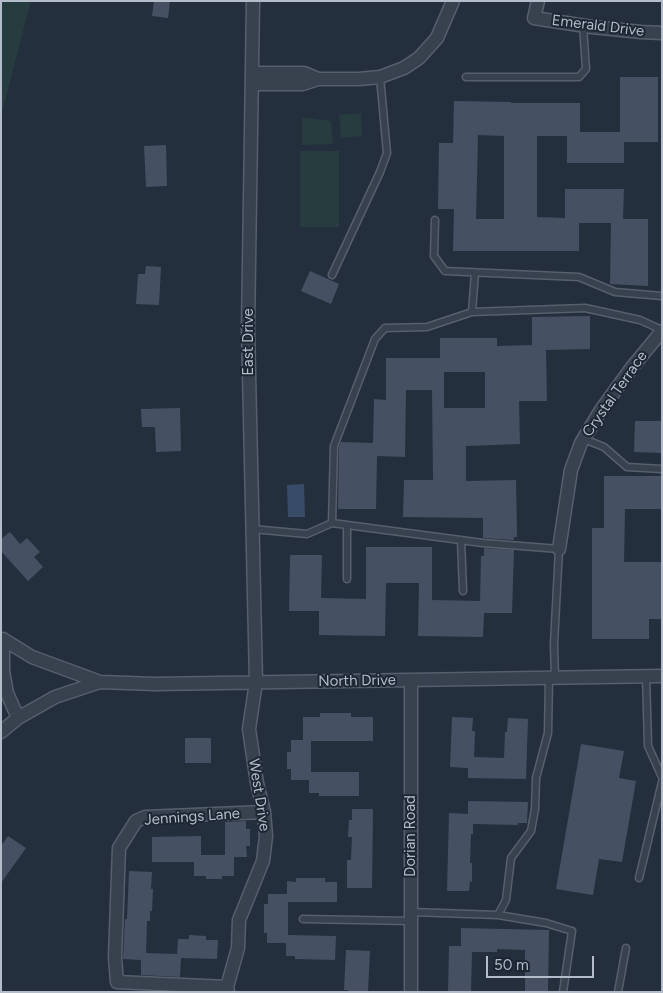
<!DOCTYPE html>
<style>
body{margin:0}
#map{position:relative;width:663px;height:993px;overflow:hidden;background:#242f3e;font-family:Figtree,sans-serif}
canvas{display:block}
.frame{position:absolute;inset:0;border:2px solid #b4bcc9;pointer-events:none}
.scale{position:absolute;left:486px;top:956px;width:108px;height:22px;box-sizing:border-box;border:2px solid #b4bcc9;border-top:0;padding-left:6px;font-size:15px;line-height:18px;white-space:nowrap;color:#b4bcc9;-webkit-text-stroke:4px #1d2633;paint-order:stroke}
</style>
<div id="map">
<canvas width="663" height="993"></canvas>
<div class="frame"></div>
<div class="scale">50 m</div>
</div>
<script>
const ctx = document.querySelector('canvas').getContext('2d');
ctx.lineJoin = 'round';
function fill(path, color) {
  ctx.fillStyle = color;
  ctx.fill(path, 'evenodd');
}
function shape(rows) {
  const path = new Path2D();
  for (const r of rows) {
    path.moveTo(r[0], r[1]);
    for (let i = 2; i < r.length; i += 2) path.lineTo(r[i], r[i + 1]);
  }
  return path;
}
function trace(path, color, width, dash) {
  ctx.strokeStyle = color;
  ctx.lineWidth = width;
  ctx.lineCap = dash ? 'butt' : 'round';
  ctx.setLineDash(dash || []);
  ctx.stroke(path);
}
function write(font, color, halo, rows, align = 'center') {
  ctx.font = font + ' Figtree,sans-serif';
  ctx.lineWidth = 4;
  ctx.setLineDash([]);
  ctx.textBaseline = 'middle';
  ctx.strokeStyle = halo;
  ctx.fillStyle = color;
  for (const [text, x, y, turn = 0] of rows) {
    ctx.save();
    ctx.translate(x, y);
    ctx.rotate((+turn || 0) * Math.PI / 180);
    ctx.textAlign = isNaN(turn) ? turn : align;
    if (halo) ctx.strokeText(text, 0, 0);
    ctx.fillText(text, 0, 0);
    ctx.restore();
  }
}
const green = shape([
 [1,1,31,1,1,116],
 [361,113,362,136,341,138,339,115],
 [302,117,331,121,333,144,302,145],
 [300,151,339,151,339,227,300,227]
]);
const water = shape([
 [304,484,305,517,288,517,287,485]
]);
const building = shape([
 [154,1,170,1,168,18,152,16],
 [620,77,658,77,658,142,624,142,624,163,567,163,567,136,537,136,537,217,565,218,565,189,624,189,623,219,648,219,648,286,610,284,611,223,579,223,579,251,453,251,454,209,438,209,439,143,453,143,454,101,511,102,511,103,580,103,580,132,620,132],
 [478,135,504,136,504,219,476,219],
 [166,145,167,186,146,187,144,146],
 [146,266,161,267,159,305,136,304,138,274,145,274],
 [310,271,339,284,331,304,301,291],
 [590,316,590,349,546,350,547,401,519,401,520,444,466,446,466,481,516,480,517,537,514,537,514,540,483,538,483,518,403,517,404,480,433,480,432,390,406,390,405,457,377,456,376,509,338,509,339,446,341,442,373,443,374,399,386,400,386,358,440,358,440,338,497,338,497,346,532,345,532,317],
 [444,372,485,372,485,408,444,408],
 [180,408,181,451,156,452,155,427,142,427,141,409],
 [635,421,662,421,662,453,634,452],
 [604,476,661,476,662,509,625,509,624,562,662,562,662,619,649,619,649,639,592,639,592,528,604,528],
 [10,532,20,544,27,538,40,552,34,557,43,567,28,581,1,551,1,539],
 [366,547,432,547,432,600,480,601,481,556,484,556,484,548,514,550,512,613,484,613,483,637,418,636,419,583,386,583,385,636,319,635,319,611,289,611,290,555,322,555,321,598,366,599],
 [320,713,351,713,351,717,373,717,373,741,311,741,311,772,359,772,359,796,319,796,319,793,309,793,309,780,291,780,291,769,287,769,287,752,291,752,291,740,303,740,303,717,320,717],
 [452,717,473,718,472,731,475,731,474,757,504,758,505,732,507,732,508,718,528,719,526,779,468,778,468,768,450,767],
 [185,738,211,738,211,763,185,763],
 [581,744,624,751,619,778,636,781,622,862,599,859,593,895,556,889],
 [468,801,528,802,527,823,518,823,518,825,473,824,473,834,471,834,470,863,472,863,472,882,470,881,469,891,447,891,449,813,468,814],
 [352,809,373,809,372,888,347,888,347,860,351,860,352,837,348,837,349,820,352,820],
 [246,821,246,829,250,829,250,846,246,846,247,857,234,857,234,876,222,876,222,879,206,879,206,876,194,876,194,862,152,862,152,837,201,836,201,855,225,855,225,822],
 [8,836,26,848,1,883,1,846],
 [129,871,152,872,151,889,153,889,152,911,150,911,150,921,147,921,146,953,177,954,178,939,189,939,189,935,206,936,206,940,218,940,217,959,181,958,180,977,141,975,141,960,123,959,125,919,127,919],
 [296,878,325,878,325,882,337,882,337,902,288,902,288,935,336,936,335,960,295,959,295,956,286,956,286,943,267,943,267,933,264,933,264,904,268,904,268,894,287,894,287,881,296,882],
 [461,928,549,930,548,992,525,992,525,950,497,949,497,952,472,952,471,992,448,992,449,946,461,946],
 [346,950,370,951,368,992,348,992,348,990,344,990]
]);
const service = shape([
 [466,77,579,77,586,69,583,26],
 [435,220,434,256,445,271,579,277,615,292,662,296],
 [332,275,380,172,387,153,380,77],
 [472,312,585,308,640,320,662,330],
 [584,439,604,447,627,467,662,469],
 [332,523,334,446,375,339,385,328,427,327,472,312,475,273],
 [252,529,307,534,332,523,483,543,559,549,554,644,555,678],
 [461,540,463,591],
 [347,579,347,525],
 [646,676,648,746,662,777],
 [639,878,662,782],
 [411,912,498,915,506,900,511,858,531,831,535,809,536,778,548,733,549,678],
 [498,915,546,923,572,931,563,992],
 [303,919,411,921],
 [618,992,626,948]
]);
const minor = shape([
 [538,1,534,18,592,27,641,32,662,33],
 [253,73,304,73,318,79],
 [253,84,303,84,318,79,359,79,380,77,404,68,419,58,437,38,453,1],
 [559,549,571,470,581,443,601,410,633,366,662,331],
 [18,718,7,693,3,671,3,639,32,657,100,682],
 [1,732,18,718,55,697,100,682,155,684,662,676],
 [227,987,117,982,115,957,119,848,136,821,145,817,264,812],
 [228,992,227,987,238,948,239,920,263,861,266,836,264,812,257,783,249,729,256,682,248,329,253,1],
 [411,992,411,680]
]);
const streetNames = [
 ["Emerald Drive",598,26,7],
 ["East Drive",249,342,-90],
 ["Crystal Terrace",615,394,-55],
 ["North Drive",357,681,-1],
 ["West Drive",259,795,81],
 ["Jennings Lane",192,817,-4],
 ["Dorian Road",411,836,-90]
];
fill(green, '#263c3f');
fill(water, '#394c67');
fill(building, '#455162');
trace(service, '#565f6c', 9);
trace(minor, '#565f6c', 15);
trace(service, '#38414e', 6);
trace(minor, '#38414e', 12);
write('15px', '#b4bcc9', '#1d2633', streetNames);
</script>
